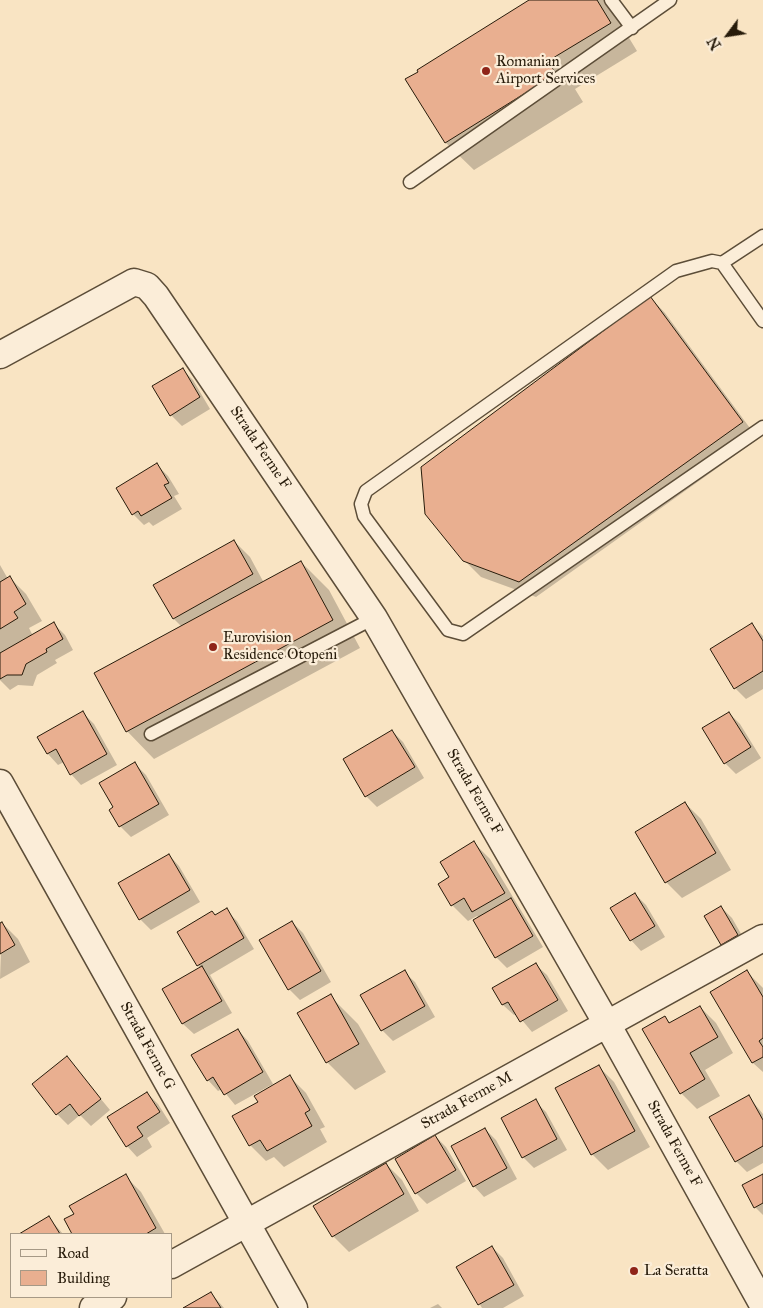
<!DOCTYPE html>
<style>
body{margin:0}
#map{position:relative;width:763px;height:1308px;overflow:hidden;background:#f9e4c3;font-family:"IM FELL Great Primer",serif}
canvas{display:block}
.legend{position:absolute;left:10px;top:1233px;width:162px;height:65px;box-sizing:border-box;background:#fbedd8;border:1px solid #a69986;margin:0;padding:6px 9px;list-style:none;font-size:15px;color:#271b0a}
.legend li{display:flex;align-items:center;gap:10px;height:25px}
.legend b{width:25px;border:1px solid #a69986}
.north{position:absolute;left:703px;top:10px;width:50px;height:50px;-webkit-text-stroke:4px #fbedd8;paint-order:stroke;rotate:239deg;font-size:14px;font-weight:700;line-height:20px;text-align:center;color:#271b0a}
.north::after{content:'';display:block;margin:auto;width:18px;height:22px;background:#271b0a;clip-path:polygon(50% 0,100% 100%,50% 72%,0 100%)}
</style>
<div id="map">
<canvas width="763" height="1308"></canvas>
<ul class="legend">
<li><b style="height:6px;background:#fbedd8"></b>Road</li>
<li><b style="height:14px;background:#e9af90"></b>Building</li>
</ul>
<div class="north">N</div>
</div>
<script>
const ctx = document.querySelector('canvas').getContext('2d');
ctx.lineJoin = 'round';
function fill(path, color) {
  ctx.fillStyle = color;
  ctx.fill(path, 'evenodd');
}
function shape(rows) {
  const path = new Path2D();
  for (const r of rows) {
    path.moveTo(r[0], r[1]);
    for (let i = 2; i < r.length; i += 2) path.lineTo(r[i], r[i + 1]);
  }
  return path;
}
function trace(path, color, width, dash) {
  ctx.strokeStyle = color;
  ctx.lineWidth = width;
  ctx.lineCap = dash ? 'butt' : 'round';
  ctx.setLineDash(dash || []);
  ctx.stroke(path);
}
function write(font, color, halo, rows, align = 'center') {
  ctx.font = font + ' "IM FELL Great Primer",serif';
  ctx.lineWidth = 4.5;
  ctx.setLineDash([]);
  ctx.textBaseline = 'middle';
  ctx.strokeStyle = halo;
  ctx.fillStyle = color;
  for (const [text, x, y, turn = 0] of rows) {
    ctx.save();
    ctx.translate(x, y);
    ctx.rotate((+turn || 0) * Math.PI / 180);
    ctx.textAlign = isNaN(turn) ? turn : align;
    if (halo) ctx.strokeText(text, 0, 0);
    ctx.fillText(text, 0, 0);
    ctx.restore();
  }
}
const shadow = shape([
 [531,0,606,0,637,51,575,89,583,102,474,170,446,143,407,80],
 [650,297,665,313,758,439,536,597,481,577,464,560],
 [182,369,193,380,210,409,182,426,171,415],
 [157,465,168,476,179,494,174,496,182,509,153,526,149,522,144,525,133,514],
 [234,541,250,557,264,583,301,562,329,590,360,648,154,759,127,731,182,627,174,619],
 [0,565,8,579,10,578,26,594,42,621,29,628,33,636,54,624,65,635,73,650,55,660,57,663,37,675,33,686,18,685,10,690,0,680],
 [752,625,763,636,763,689,746,699,735,688],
 [83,713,94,724,117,765,81,785,71,774,64,762,58,765,48,754,39,738],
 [729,713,740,724,761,758,736,774,725,763],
 [392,731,403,742,424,778,377,807,366,796],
 [135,764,146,775,169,815,131,837,120,826,115,808],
 [685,803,701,819,731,870,682,898,666,882,637,832],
 [474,843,490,859,543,947,507,968,496,957,479,918,477,916,468,921,452,905,451,878],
 [169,855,179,866,200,902,151,930,140,919],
 [635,894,646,905,665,937,641,951,631,940],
 [721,907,732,918,748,946,733,955,722,944],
 [226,910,237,921,254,949,210,975,232,1013,194,1034,183,1024,164,990,201,969,198,965,215,916],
 [292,922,303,933,331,982,300,1000,289,989],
 [2,923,18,939,30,962,0,979],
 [536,965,547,975,568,1011,532,1032,517,1014,514,1015,503,1005,494,989],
 [404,972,415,982,435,1017,393,1041,382,1030,362,996],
 [747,972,763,988,763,1072,753,1063,712,992],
 [330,996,358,1024,386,1072,355,1090,327,1062,299,1014],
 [700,1007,716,1023,733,1053,705,1070,720,1096,697,1109,681,1093,665,1017,671,1024],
 [238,1030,248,1041,273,1084,235,1105,222,1089,218,1091,208,1080],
 [67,1058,110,1110,91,1126,80,1115,68,1125,57,1114],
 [598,1066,614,1082,650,1147,608,1170,592,1154],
 [290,1077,306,1093,325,1127,320,1129,327,1142,284,1167,274,1157,266,1161,250,1145,259,1103],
 [147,1093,158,1104,170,1123,147,1138,152,1147,137,1157,127,1146],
 [748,1096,763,1114,763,1163,747,1172,736,1161],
 [535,1101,546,1112,567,1150,534,1168,523,1157],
 [485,1129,496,1140,517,1179,484,1197,474,1186],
 [435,1136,446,1147,466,1181,427,1204,416,1193,396,1160],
 [386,1164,402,1180,419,1211,349,1252,333,1236],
 [763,1175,763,1215,755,1207],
 [125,1176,141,1192,165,1234,74,1234,66,1220],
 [49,1218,63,1234,21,1234],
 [492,1247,503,1258,524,1296,503,1308,482,1308,457,1267],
 [211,1293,224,1308,186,1308],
 [438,1304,442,1308,430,1308]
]);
const building = shape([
 [529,0,597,0,611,23,548,61,556,74,445,143,405,79,418,72,417,70,529,0],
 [650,296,743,422,519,582,463,561,425,514,421,467,650,296],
 [183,368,200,397,170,416,152,386,183,368],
 [157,463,169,483,164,485,172,498,141,516,138,511,132,515,116,488,157,463],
 [234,540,253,574,173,619,153,585,234,540],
 [301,561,333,620,126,732,94,673,301,561],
 [10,576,26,604,14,612,18,618,0,629,0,582,10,576],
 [54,622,63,639,46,649,47,652,26,664,22,675,7,675,0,679,0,653,54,622],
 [752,623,763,641,763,671,734,689,710,649,752,623],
 [83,711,107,754,70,775,56,749,47,754,37,737,83,711],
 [729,712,751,747,724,764,702,728,729,712],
 [392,730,415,767,365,797,343,759,392,730],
 [135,762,159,804,119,827,109,810,113,807,99,783,135,762],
 [685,802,716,853,665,883,635,832,685,802],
 [474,841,505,893,472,912,464,898,451,906,438,884,449,877,440,862,474,841],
 [169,854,190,890,139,920,118,883,169,854],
 [635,893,655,926,630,941,610,908,635,893],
 [511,898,533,936,495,958,473,920,511,898],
 [721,906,738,935,721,945,704,916,721,906],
 [227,908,244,938,197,966,177,932,212,911,215,915,227,908],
 [292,921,321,971,288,990,259,940,292,921],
 [2,922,15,945,0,954,0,923,2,922],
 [536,963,558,1000,520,1022,508,1002,502,1005,492,988,536,963],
 [202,966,222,1001,182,1024,162,989,202,966],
 [405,970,425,1006,381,1031,360,995,405,970],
 [747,970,763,997,763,1038,759,1041,763,1047,763,1057,752,1063,710,992,747,970],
 [331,994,359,1044,326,1063,297,1013,331,994],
 [700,1006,718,1037,690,1053,705,1079,680,1094,642,1029,665,1016,669,1023,700,1006],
 [238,1029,263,1072,224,1095,213,1077,207,1081,191,1055,238,1029],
 [67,1056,101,1099,79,1116,70,1104,56,1115,32,1084,67,1056],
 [599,1065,635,1131,591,1155,555,1088,599,1065],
 [290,1075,310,1110,305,1113,312,1126,267,1151,260,1140,249,1146,232,1116,258,1102,254,1096,290,1075],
 [147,1092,160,1112,137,1127,143,1136,126,1147,107,1117,147,1092],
 [749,1095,763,1120,763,1146,735,1162,709,1117,749,1095],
 [536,1099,557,1139,522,1158,501,1118,536,1099],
 [485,1128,507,1168,473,1187,451,1146,485,1128],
 [435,1135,456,1170,415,1194,395,1159,435,1135],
 [386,1163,404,1194,332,1237,313,1206,386,1163],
 [126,1174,156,1228,146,1234,72,1234,64,1219,74,1214,69,1206,126,1174],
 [763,1174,763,1203,754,1208,742,1185,763,1174],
 [49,1216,60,1234,19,1234,49,1216],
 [492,1246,514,1285,478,1305,456,1267,492,1246],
 [211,1292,221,1308,183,1308,211,1292]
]);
const service = shape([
 [611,0,632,28],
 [410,182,670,0],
 [722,263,763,236],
 [763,321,722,263,712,261,676,271,366,491,361,504,364,516,448,630,463,634,763,427],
 [151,734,374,618]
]);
const minor = shape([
 [0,355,134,282,147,286,156,296,374,618,607,1024,763,1305],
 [0,783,294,1308],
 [171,1265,763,938],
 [93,1308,113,1297]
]);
const markers = [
 [486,71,5,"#8f2418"],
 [213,647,5,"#8f2418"],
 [634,1271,5,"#8f2418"]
];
const poiNames = [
 ["Romanian",496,62],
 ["Airport Services",496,79],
 ["Eurovision",223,638],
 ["Residence Otopeni",223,655],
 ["La Seratta",644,1271]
];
const streetNames = [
 ["Strada Ferme F",260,448,56],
 ["Strada Ferme F",474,792,60],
 ["Strada Ferme G",147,1046,61],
 ["Strada Ferme M",467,1101,-29],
 ["Strada Ferme F",674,1144,61]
];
fill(shadow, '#0003');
fill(building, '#e9af90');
trace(building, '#271b0a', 1);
trace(service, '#5c4d38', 15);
trace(minor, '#5c4d38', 29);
trace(service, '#fbedd8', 12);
trace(minor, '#fbedd8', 26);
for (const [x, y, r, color] of markers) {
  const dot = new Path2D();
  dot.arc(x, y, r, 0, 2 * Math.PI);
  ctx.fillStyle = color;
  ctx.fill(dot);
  trace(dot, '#fbedd8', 2);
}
write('15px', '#271b0a', '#fbedd8', poiNames, 'left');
write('15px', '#271b0a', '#fbedd8', streetNames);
</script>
